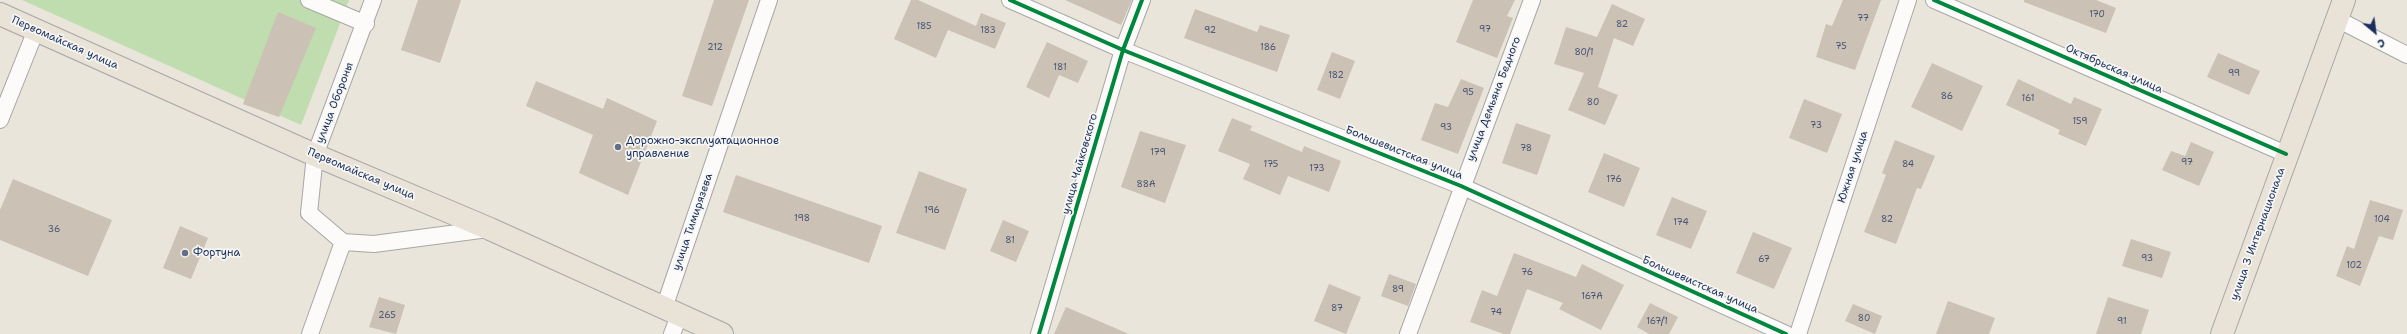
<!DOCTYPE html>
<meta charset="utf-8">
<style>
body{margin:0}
#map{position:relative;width:2407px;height:334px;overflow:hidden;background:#eae5da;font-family:"Shantell Sans",sans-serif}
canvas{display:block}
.north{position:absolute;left:2355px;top:12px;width:40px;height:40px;-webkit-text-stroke:3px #f6f6f2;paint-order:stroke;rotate:151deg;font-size:11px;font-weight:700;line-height:16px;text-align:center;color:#1b2f5e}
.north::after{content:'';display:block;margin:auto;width:14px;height:18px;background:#1b2f5e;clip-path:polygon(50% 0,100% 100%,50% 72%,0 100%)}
</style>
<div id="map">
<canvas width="2407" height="334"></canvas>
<div class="north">С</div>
</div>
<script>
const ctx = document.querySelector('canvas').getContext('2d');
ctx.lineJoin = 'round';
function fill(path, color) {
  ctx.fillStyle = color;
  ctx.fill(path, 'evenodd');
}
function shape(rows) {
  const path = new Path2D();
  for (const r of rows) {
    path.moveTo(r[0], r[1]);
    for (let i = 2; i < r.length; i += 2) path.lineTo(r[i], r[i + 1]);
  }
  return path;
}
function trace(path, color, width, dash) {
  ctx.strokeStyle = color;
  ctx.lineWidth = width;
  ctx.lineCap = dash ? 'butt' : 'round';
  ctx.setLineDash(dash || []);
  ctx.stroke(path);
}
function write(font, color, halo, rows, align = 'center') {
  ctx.font = font + ' "Shantell Sans",sans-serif';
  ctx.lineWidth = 3.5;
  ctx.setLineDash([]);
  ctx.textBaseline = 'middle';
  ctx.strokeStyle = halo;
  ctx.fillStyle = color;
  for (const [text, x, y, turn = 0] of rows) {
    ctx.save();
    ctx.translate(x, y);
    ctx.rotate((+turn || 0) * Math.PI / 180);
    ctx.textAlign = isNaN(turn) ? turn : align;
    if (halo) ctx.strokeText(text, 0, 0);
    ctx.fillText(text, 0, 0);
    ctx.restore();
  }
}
const green = shape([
 [22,0,349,0,301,125]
]);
const building = shape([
 [418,0,461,0,440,63,401,50],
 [714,0,749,0,712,106,682,96],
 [911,0,918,0,976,26,981,13,1006,23,995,49,948,30,936,58,894,39],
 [1065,0,1132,0,1121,25],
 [1473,0,1515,0,1507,16,1513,18,1497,58,1456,42],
 [1843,0,1881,0,1855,70,1816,57,1826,24,1832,26],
 [2024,0,2096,0,2116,8,2106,33,2024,2],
 [1612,4,1645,19,1633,46,1614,38,1598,87,1618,95,1605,125,1568,110,1584,73,1554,64,1566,27,1597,37],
 [1195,9,1257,32,1260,25,1290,35,1277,72,1184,38],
 [278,12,316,28,279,117,243,104],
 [1047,42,1088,61,1078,83,1059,75,1049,98,1026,87],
 [1332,52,1355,61,1340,99,1317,90],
 [2218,53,2260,71,2249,95,2207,77],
 [1932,63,1983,86,1962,131,1911,107],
 [1461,79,1484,88,1458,154,1421,140,1435,103,1448,107],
 [2018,79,2071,104,2074,97,2102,109,2086,146,2058,134,2060,130,2006,105],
 [536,81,603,109,607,98,657,121,628,195,579,173,593,135,526,106],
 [1804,99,1842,114,1827,153,1789,138],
 [1232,118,1252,126,1250,130,1302,152,1304,146,1341,161,1329,192,1288,176,1280,195,1243,179,1250,164,1218,151],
 [1516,123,1551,135,1537,175,1502,163],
 [1140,131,1186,145,1165,203,1121,187],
 [1895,140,1935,156,1921,189,1917,188,1896,244,1864,232,1886,175,1882,173],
 [2191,142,2214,152,2199,186,2162,170,2171,151,2185,156],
 [1604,153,1640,168,1624,207,1588,192],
 [919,171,967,189,945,250,896,233],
 [736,175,882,226,869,263,723,212],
 [13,179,112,220,88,276,0,240,0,210],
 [1672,197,1707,211,1691,249,1656,235],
 [2370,200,2403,210,2393,240,2379,236,2360,286,2336,276,2347,246,2354,249],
 [1003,220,1029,231,1016,262,990,251],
 [180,226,208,238,191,279,163,268],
 [1753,232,1792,248,1774,289,1736,273],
 [2131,239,2171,252,2162,278,2122,266],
 [1514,253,1576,277,1582,264,1624,285,1601,330,1559,309,1563,303,1527,289,1510,334,1504,334,1470,322,1482,290,1497,296],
 [1389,274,1416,284,1408,306,1381,296],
 [1329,284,1361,297,1346,334,1314,321],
 [379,297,405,305,396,334,369,327],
 [2108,297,2149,310,2141,334,2096,334],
 [1948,301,1995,318,1989,334,1936,334],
 [1650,303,1678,317,1669,334,1649,334,1637,327],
 [1853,304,1882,316,1875,334,1845,321],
 [1066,307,1129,334,1054,334]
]);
const minor = shape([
 [309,0,366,24],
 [1010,0,1123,50,1461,186,1786,334],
 [1934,0,2286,154],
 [2337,19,2407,55],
 [0,120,36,30],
 [343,242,309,213,315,155,373,0],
 [664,308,769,0],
 [310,334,343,242,374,244,488,229],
 [672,334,679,316],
 [1039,334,1123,50,1142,0],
 [1408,334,1532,0],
 [1798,334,1908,0]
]);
const primary = shape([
 [0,14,315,155,490,229,722,334],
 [2222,334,2344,0]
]);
const cycleway = shape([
 [1010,0,1123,50,1461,186,1786,334],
 [1934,0,2286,154],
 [1039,334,1123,50,1142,0]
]);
const markers = [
 [618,147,4,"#636f89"],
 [185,253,4,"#636f89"]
];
const numberNames = [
 ["170",2097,15],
 ["77",1863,19],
 ["82",1622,25],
 ["185",924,27],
 ["97",1485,30],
 ["183",988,31],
 ["92",1210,31],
 ["75",1841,47],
 ["212",715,48],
 ["186",1268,48],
 ["80/1",1584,53],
 ["181",1060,68],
 ["99",2234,74],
 ["182",1336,76],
 ["95",1468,93],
 ["86",1947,97],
 ["161",2028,99],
 ["80",1593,103],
 ["159",2080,122],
 ["73",1816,126],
 ["93",1446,128],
 ["78",1526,149],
 ["179",1158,153],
 ["97",2187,163],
 ["175",1271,165],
 ["84",1908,165],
 ["173",1317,169],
 ["176",1614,180],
 ["88А",1146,185],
 ["196",932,211],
 ["198",802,219],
 ["82",1887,220],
 ["104",2382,220],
 ["174",1681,223],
 ["36",54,230],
 ["81",1010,241],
 ["93",2147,259],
 ["67",1764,260],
 ["102",2354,266],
 ["76",1527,273],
 ["89",1398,290],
 ["167А",1592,297],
 ["87",1337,309],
 ["74",1496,313],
 ["265",387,316],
 ["80",1864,319],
 ["167/1",1657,322],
 ["91",2122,322]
];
const streetNames = [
 ["Первомайская улица",65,43,24],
 ["Октябрьская улица",2114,69,24],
 ["улица Демьяна Бедного",1494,99,-69],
 ["улица Обороны",335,103,-69],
 ["Большевистская улица",1404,153,22],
 ["улица Чайковского",1080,164,-74],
 ["Южная улица",1853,167,-72],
 ["Первомайская улица",361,174,23],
 ["улица Тимирязева",693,222,-71],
 ["улица 3 Интернационала",2258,234,-70],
 ["Большевистская улица",1700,285,24]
];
const poiNames = [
 ["Дорожно-эксплуатационное",626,141],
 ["управление",626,154],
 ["Фортуна",193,253]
];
fill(green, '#bfddaf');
fill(building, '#cbc1b4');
trace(minor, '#a7a7a6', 18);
trace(primary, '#a7a7a6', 24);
trace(minor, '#fcfbf9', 16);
trace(primary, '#e9e2d7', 22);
trace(cycleway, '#00873e', 4);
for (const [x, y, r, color] of markers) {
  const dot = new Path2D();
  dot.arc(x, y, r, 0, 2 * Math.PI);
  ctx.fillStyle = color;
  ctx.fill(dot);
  trace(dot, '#f6f6f2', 1.5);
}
write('9px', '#475474', null, numberNames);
write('11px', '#1b2f5e', '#f6f6f2', streetNames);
write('11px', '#1b2f5e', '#f6f6f2', poiNames, 'left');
</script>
